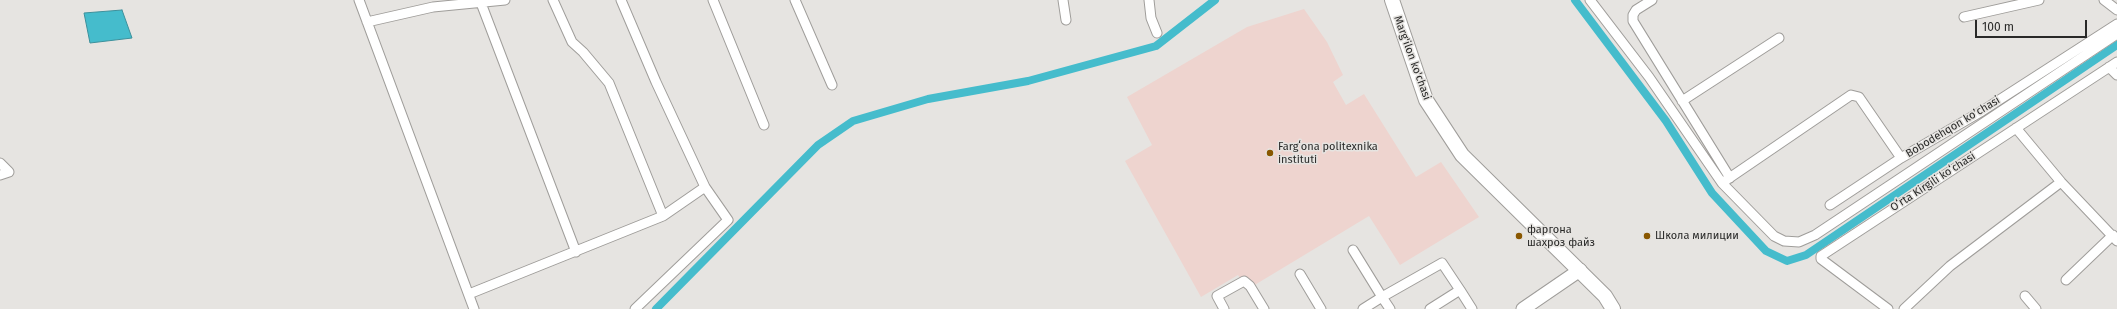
<!DOCTYPE html>
<meta charset="utf-8">
<style>
body{margin:0}
#map{position:relative;width:2117px;height:309px;overflow:hidden;background:#e6e4e1;font-family:"Fira Sans",sans-serif}
canvas{display:block}
.scale{position:absolute;left:1975px;top:20px;width:112px;height:18px;box-sizing:border-box;border:2px solid #292928;border-top:0;padding-left:5px;font-size:12px;line-height:14px;white-space:nowrap;color:#292928;-webkit-text-stroke:3px #e6e4e1;paint-order:stroke}
</style>
<div id="map">
<canvas width="2117" height="309"></canvas>
<div class="scale">100 m</div>
</div>
<script>
const ctx = document.querySelector('canvas').getContext('2d');
ctx.lineJoin = 'round';
function fill(path, color) {
  ctx.fillStyle = color;
  ctx.fill(path, 'evenodd');
}
function shape(rows) {
  const path = new Path2D();
  for (const r of rows) {
    path.moveTo(r[0], r[1]);
    for (let i = 2; i < r.length; i += 2) path.lineTo(r[i], r[i + 1]);
  }
  return path;
}
function trace(path, color, width, dash) {
  ctx.strokeStyle = color;
  ctx.lineWidth = width;
  ctx.lineCap = dash ? 'butt' : 'round';
  ctx.setLineDash(dash || []);
  ctx.stroke(path);
}
function write(font, color, halo, rows, align = 'center') {
  ctx.font = font + ' "Fira Sans",sans-serif';
  ctx.lineWidth = 3;
  ctx.setLineDash([]);
  ctx.textBaseline = 'middle';
  ctx.strokeStyle = halo;
  ctx.fillStyle = color;
  for (const [text, x, y, turn = 0] of rows) {
    ctx.save();
    ctx.translate(x, y);
    ctx.rotate((+turn || 0) * Math.PI / 180);
    ctx.textAlign = isNaN(turn) ? turn : align;
    if (halo) ctx.strokeText(text, 0, 0);
    ctx.fillText(text, 0, 0);
    ctx.restore();
  }
}
const education = shape([
 [1304,9,1327,42,1343,75,1333,82,1346,105,1364,94,1416,177,1441,162,1479,217,1400,265,1369,216,1248,289,1238,275,1201,297,1125,161,1152,145,1127,97,1247,27]
]);
const water = shape([
 [122,10,132,38,90,43,84,13,122,10]
]);
const canal = shape([
 [1575,0,1666,121,1712,193,1766,251,1787,261,1806,255,2117,45],
 [656,309,818,145,853,121,928,99,1028,81,1156,46,1215,0]
]);
const street = shape([
 [359,0,474,309],
 [553,0,572,42,583,52,609,83,663,216],
 [621,0,656,82,705,187],
 [713,0,764,125],
 [795,0,832,85],
 [1063,0,1066,20],
 [1149,0,1151,18,1157,33],
 [1590,0,1649,77,1722,183,1774,236,1784,241,1799,242,1815,235,2117,34],
 [1652,0,1636,10,1633,15,1633,21,1730,178],
 [2104,0,2117,10],
 [481,3,576,252],
 [1964,17,2039,0],
 [367,22,433,7,505,0],
 [2109,67,2117,75],
 [1682,101,1779,38],
 [2016,128,2061,182,2117,241],
 [0,163,9,172,0,175],
 [1722,183,1851,95,1859,97,1901,158,1982,111,2117,24],
 [1830,205,1901,158],
 [1353,250,1382,297,1442,263,1460,290,1430,309],
 [1300,274,1321,309],
 [2066,280,2113,235],
 [1460,290,1472,309],
 [469,294,663,216,705,187,728,220,635,309],
 [2025,296,2036,309],
 [1224,309,1217,296,1244,281,1250,286,1264,309],
 [1363,309,1382,297,1390,309],
 [1888,309,1821,259,1821,256,2117,62],
 [1904,309,1950,266,2061,182]
]);
const secondary = shape([
 [1523,309,1580,270]
]);
const primary = shape([
 [1392,0,1426,100,1462,155,1605,296,1613,309]
]);
const markers = [
 [1270,153,4,"#895700"],
 [1519,236,4,"#895700"],
 [1647,236,4,"#895700"]
];
const streetNames = [
 ["Marg'ilon ko'chasi",1412,58,70],
 ["Bobodehqon koʼchasi",1953,127,-31],
 ["Oʻrta Kirgili koʻchasi",1933,182,-33]
];
const poiNames = [
 ["Fargʻona politexnika",1278,147],
 ["instituti",1278,160],
 ["фаргона",1527,230],
 ["шахроз файз",1527,243],
 ["Школа милиции",1655,236]
];
fill(education, '#eed4cf');
fill(water, '#45bccc');
trace(water, '#3d909b', 1);
trace(canal, '#45bccc', 8);
trace(street, '#9f9d9a', 11);
trace(secondary, '#9f9d9a', 15);
trace(primary, '#9f9d9a', 16);
trace(street, '#fff', 9);
trace(secondary, '#fff', 13);
trace(primary, '#fff', 14);
for (const [x, y, r, color] of markers) {
  const dot = new Path2D();
  dot.arc(x, y, r, 0, 2 * Math.PI);
  ctx.fillStyle = color;
  ctx.fill(dot);
  trace(dot, '#e6e4e1', 1.5);
}
write('11px', '#292928', '#e6e4e1', streetNames);
write('11px', '#292928', '#e6e4e1', poiNames, 'left');
</script>
